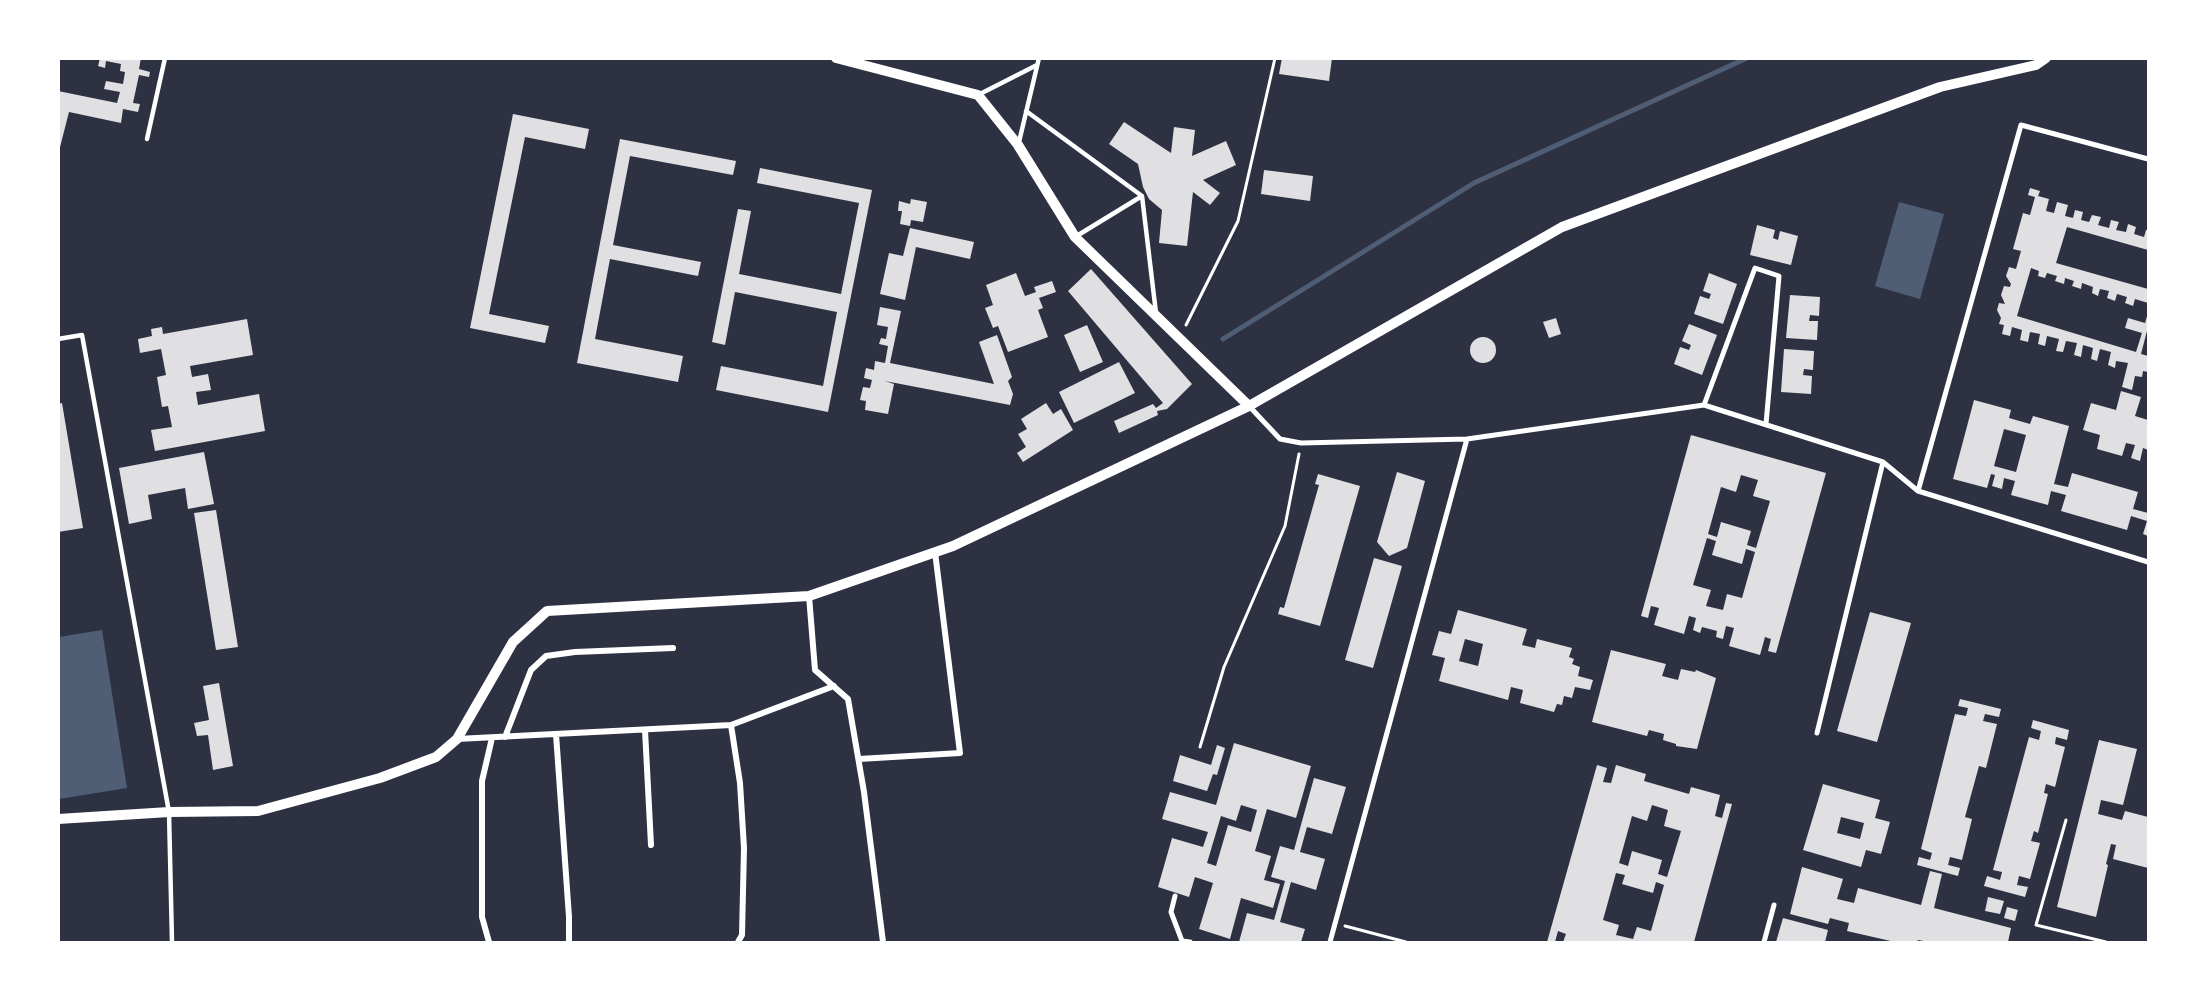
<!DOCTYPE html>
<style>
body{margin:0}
#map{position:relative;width:2207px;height:1001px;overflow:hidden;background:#2d3142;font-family:Cabin,sans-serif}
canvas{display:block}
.frame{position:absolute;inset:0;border:60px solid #fff;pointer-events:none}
</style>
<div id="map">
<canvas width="2207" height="1001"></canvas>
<div class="frame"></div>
</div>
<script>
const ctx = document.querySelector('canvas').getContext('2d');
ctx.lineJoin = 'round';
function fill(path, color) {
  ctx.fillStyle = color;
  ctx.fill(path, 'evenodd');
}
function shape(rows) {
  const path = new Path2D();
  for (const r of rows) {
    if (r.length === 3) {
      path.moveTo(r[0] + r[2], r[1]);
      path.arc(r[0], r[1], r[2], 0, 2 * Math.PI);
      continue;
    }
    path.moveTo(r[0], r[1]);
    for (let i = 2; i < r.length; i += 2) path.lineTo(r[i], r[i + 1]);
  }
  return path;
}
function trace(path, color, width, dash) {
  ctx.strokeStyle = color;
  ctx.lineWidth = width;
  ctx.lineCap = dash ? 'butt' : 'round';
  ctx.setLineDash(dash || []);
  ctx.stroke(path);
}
const water = shape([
 [1899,202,1944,214,1920,299,1875,286],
 [102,630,127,788,59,799,59,637]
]);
const stream = shape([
 [1223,339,1474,183,1747,58]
]);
const building = shape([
 [100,58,141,58,139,69,150,72,149,77,139,75,133,103,140,104,138,112,123,109,121,123,69,112,58,155,58,91,117,103,120,92,104,89,106,81,123,84,125,72,120,71,121,64,106,61,105,68,98,66],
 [1282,58,1332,58,1329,81,1279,74],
 [513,114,589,129,585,149,525,137,489,314,549,326,545,343,470,328],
 [1124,122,1171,153,1174,127,1195,130,1192,156,1226,141,1236,165,1203,180,1220,193,1210,205,1193,192,1187,246,1159,243,1162,210,1149,199,1143,187,1138,164,1109,144],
 [620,139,736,161,733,175,630,156,613,245,701,262,698,276,610,259,595,339,683,356,678,382,577,363],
 [760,168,872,190,828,412,716,390,721,366,823,386,837,312,735,292,725,345,712,342,738,209,751,211,739,274,841,294,859,203,757,183],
 [1264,170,1313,176,1310,201,1261,194],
 [2030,188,2040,191,2038,196,2049,199,2046,211,2054,213,2057,202,2068,205,2065,216,2073,218,2075,210,2083,212,2081,220,2089,222,2092,215,2101,217,2098,225,2109,228,2111,220,2119,222,2116,230,2126,232,2128,224,2136,227,2134,234,2144,237,2146,230,2148,230,2148,250,2067,227,2056,263,2148,289,2148,303,2135,299,2133,306,2125,303,2127,297,2117,294,2115,301,2107,298,2109,291,2100,289,2098,296,2092,293,2093,287,2082,283,2081,289,2072,286,2074,281,2065,278,2064,284,2055,281,2057,276,2047,273,2045,278,2038,276,2039,271,2031,268,2017,316,2136,352,2142,333,2125,328,2128,318,2145,323,2148,313,2148,327,2141,354,2148,356,2148,372,2143,371,2142,377,2135,376,2132,390,2122,387,2128,363,2116,361,2115,368,2108,365,2111,352,2100,349,2097,361,2091,359,2093,348,2083,345,2081,357,2074,355,2077,343,2066,341,2063,352,2056,351,2059,339,2047,336,2045,346,2038,344,2040,334,2030,332,2028,342,2020,340,2022,330,2012,327,2010,336,2002,334,2004,325,1999,324,2001,318,1997,310,1999,303,2005,304,2001,295,2004,286,2010,287,2011,284,2006,276,2009,267,2016,269,2021,251,2013,249,2023,213,2030,215,2035,197,2028,195],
 [911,199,927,202,923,222,911,220,910,226,900,224,902,211,898,211,899,201,910,204],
 [1757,225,1775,230,1773,238,1778,240,1780,231,1798,236,1791,265,1750,255],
 [910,228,974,242,970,259,916,247,905,300,880,294,889,253,903,256],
 [1091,269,1192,384,1167,409,1157,411,1158,415,1119,433,1114,421,1153,404,1156,408,1163,403,1068,291],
 [1016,273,1025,296,1036,292,1034,287,1052,281,1056,292,1039,298,1043,308,1038,310,1048,337,1008,352,998,326,993,328,985,308,993,305,986,285],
 [1709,273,1737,284,1723,324,1694,314,1700,296,1709,299,1711,294,1703,291],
 [1790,295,1820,297,1819,316,1810,315,1809,321,1818,321,1817,340,1786,338],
 [880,307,901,311,890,363,994,384,979,342,997,335,1012,377,1008,381,1013,394,1010,405,885,381,894,384,888,414,865,410,866,401,860,400,863,387,870,388,872,380,864,378,866,368,874,370,875,361,885,363,888,346,879,344,881,338,886,339,888,327,877,325],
 [1556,318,1561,334,1549,338,1543,322],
 [247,319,253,355,190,366,192,377,208,374,211,390,196,392,198,405,259,394,265,431,155,451,151,430,172,427,168,406,162,407,157,377,166,375,161,349,140,353,138,339,152,336,151,329,162,327,163,334],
 [1689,324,1717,335,1702,375,1674,364,1680,347,1689,350,1691,345,1682,341],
 [1087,325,1103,362,1080,372,1064,335],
 [1483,350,13],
 [1784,349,1814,351,1813,370,1804,369,1803,375,1812,376,1811,394,1781,392],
 [1119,362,1135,393,1074,423,1059,392],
 [2121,391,2141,397,2135,416,2148,420,2148,450,2143,448,2140,461,2131,458,2135,445,2126,443,2122,456,2097,449,2100,435,2083,430,2091,403,2116,410],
 [1974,400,2011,410,2009,418,2030,424,2033,416,2069,426,2054,484,2068,487,2072,473,2138,492,2133,509,2148,513,2148,536,2143,534,2147,521,2131,516,2127,530,2061,511,2066,495,2051,491,2048,505,2011,495,2015,481,2004,478,2002,489,1992,486,1995,475,1991,474,1987,488,1953,479],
 [2004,429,2026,435,2016,472,1994,466],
 [62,403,83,528,58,532,58,404],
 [1046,403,1053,414,1061,409,1073,430,1023,462,1017,453,1026,447,1018,434,1027,429,1021,419],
 [1691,435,1826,473,1776,653,1768,651,1771,639,1765,637,1760,655,1729,646,1734,628,1726,626,1723,639,1716,637,1717,631,1702,627,1700,633,1693,630,1696,618,1689,616,1684,634,1654,625,1659,608,1651,606,1648,618,1641,616],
 [1741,475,1758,480,1753,496,1770,501,1756,548,1747,545,1751,531,1721,522,1717,537,1708,534,1721,487,1736,492],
 [1707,538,1716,541,1712,555,1742,564,1746,549,1755,552,1742,598,1727,594,1723,610,1706,606,1711,590,1693,585],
 [204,452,214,504,188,509,185,488,148,495,152,519,129,524,119,468],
 [1397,472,1425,481,1407,548,1389,556,1377,542],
 [1318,474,1360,486,1320,626,1278,614,1280,607,1284,608,1319,485,1315,484],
 [216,510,238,647,216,650,194,513],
 [1374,558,1402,566,1373,668,1345,660],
 [1458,610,1527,629,1522,645,1535,648,1537,639,1572,648,1569,657,1574,659,1572,664,1580,667,1578,676,1593,680,1590,690,1575,687,1572,698,1564,696,1562,705,1557,704,1554,712,1520,703,1523,690,1511,687,1508,700,1439,681,1445,658,1432,655,1439,631,1451,634],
 [1465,639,1483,644,1478,666,1459,661],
 [1870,612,1911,623,1877,742,1837,731],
 [1611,650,1666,664,1662,676,1678,680,1681,669,1695,672,1696,670,1716,678,1697,749,1676,746,1676,744,1663,740,1664,734,1649,730,1647,736,1592,722],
 [219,683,233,766,213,770,208,735,197,736,194,723,209,720,203,686],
 [1960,699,2001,709,1999,717,1985,714,1983,721,1997,724,1986,768,1979,766,1965,817,1972,819,1962,860,1950,857,1948,865,1960,868,1958,876,1917,865,1919,857,1930,860,1932,853,1921,849,1955,714,1966,716,1968,708,1958,706],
 [2033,720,2069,730,2067,740,2056,737,2055,744,2065,747,2055,787,2046,784,2044,793,2048,794,2038,833,2034,831,2031,841,2040,843,2030,879,2019,876,2017,885,2028,887,2025,897,1984,886,1987,876,2000,880,2002,872,1993,870,2029,737,2039,740,2041,731,2031,728],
 [2099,740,2137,749,2123,805,2101,800,2098,814,2122,820,2125,811,2148,817,2148,868,2113,859,2116,845,2111,844,2106,864,2108,865,2096,917,2057,907],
 [1234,743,1311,766,1296,818,1267,809,1255,851,1271,856,1264,880,1280,884,1273,908,1241,898,1230,939,1199,929,1213,883,1195,877,1189,897,1158,887,1172,838,1203,847,1208,832,1162,819,1170,792,1216,805],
 [1241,805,1257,810,1251,832,1228,825,1216,866,1207,863,1221,816,1236,821],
 [1217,745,1225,748,1217,775,1213,774,1207,791,1173,781,1180,755,1211,765],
 [1597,765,1607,768,1603,782,1611,783,1616,765,1646,774,1644,781,1689,794,1691,787,1720,795,1715,816,1722,818,1726,803,1732,804,1694,942,1563,942,1566,934,1558,931,1555,942,1547,942],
 [1652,805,1668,810,1664,826,1681,831,1667,877,1658,874,1662,860,1632,851,1628,866,1619,863,1632,816,1647,821],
 [1616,873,1625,875,1622,884,1653,893,1656,882,1664,885,1651,931,1637,927,1633,939,1616,935,1619,925,1603,920],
 [1314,778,1346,787,1332,834,1307,827,1300,852,1325,859,1316,890,1291,882,1280,922,1305,929,1301,942,1239,942,1247,913,1274,920,1285,881,1271,877,1280,846,1294,850],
 [1823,784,1880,800,1875,818,1890,822,1881,854,1866,850,1861,867,1803,850],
 [1841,817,1864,823,1860,839,1837,833],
 [1802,867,1843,879,1837,899,1854,903,1858,888,1921,905,1930,871,1942,874,1934,908,2011,928,2008,942,1929,942,1918,940,1917,942,1895,942,1847,931,1849,923,1830,918,1828,924,1790,914],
 [1988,897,2004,901,2000,914,1985,911],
 [2007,907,2018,910,2015,921,2004,918],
 [1783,918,1828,930,1825,942,1776,942]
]);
const path = shape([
 [1186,325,1238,221,1275,58],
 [1200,747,1224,667,1285,526,1299,454],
 [2066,820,2036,925,2106,942],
 [1345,926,1406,942]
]);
const service = shape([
 [978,95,1037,65],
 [1026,111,1142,196,1156,313],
 [147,139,165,58],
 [1019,142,1039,58],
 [1075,237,1142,196],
 [58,339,82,335,169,812,172,942]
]);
const pedestrian = shape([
 [1704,405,1755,268,1779,276,1766,424],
 [1249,406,1280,439,1301,443,1467,439,1704,405,1883,462,1918,491,2148,562],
 [1918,491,2021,125,2148,159],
 [1817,733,1883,462],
 [1175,896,1171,912,1182,941,1190,942],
 [1330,942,1467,439],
 [1764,942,1774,905]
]);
const minor = shape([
 [809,596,815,670,848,699,864,792,883,942],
 [731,725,834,686],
 [645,730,651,845],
 [556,734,569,917,569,942],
 [505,737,531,670,546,656,575,652,673,648],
 [457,739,731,725,740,783,744,848,742,935,738,942],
 [859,759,960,753,935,552],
 [489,942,482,917,482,781,492,738]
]);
const tertiary = shape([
 [836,58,978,95,1018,145,1075,237,1249,406],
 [58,819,169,812,258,811,380,778,436,757,457,739,513,642,547,611,809,596,953,546,1249,406,1562,227,1940,87,2036,65,2046,58]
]);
fill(water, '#4f5d75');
trace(stream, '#4f5d75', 5);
fill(building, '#e0e0e3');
trace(path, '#fff', 3);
trace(service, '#fff', 4.5);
trace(pedestrian, '#fff', 5);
trace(minor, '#fff', 6);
trace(tertiary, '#fff', 10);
</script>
